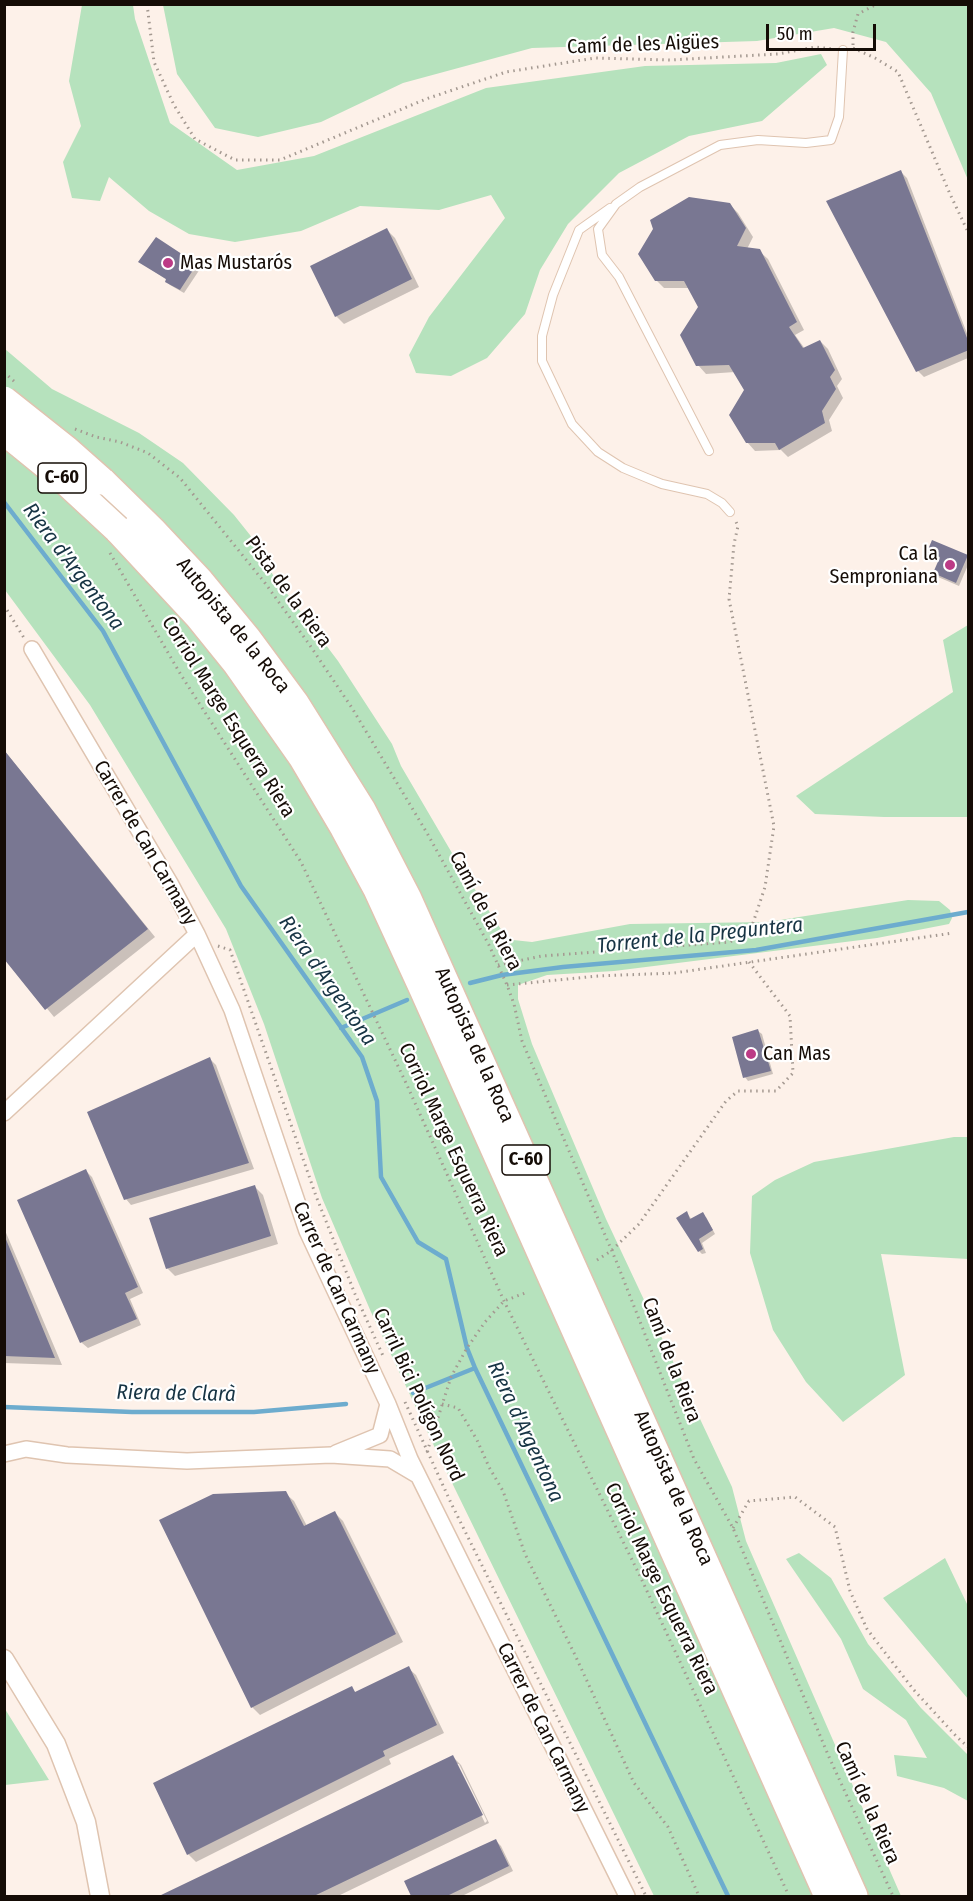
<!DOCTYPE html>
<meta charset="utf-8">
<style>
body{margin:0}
#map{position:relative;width:973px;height:1901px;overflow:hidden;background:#fdf1e9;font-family:"Fira Sans Condensed",sans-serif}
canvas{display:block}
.frame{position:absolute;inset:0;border:6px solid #150c06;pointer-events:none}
.scale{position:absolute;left:766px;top:24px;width:110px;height:27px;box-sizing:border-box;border:3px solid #150c06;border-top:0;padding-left:8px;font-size:18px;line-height:21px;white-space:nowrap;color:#150c06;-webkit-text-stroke:4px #fff;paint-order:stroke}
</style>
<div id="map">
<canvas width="973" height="1901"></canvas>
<div class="frame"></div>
<div class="scale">50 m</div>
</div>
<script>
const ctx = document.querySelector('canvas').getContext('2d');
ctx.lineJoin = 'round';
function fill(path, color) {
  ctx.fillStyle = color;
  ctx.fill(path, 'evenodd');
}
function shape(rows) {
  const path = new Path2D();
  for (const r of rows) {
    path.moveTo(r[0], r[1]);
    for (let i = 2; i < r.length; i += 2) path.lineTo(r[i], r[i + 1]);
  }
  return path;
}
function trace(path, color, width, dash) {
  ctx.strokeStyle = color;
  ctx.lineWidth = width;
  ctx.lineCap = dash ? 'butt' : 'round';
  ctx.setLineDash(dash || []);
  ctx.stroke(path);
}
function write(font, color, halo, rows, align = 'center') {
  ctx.font = font + ' "Fira Sans Condensed",sans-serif';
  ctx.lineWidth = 4.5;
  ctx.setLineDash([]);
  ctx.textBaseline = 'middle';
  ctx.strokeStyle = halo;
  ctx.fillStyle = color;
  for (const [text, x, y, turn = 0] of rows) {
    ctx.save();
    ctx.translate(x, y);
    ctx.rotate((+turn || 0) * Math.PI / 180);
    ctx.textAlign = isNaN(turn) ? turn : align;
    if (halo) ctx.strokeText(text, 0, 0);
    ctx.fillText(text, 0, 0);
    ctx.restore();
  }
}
const green = shape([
 [82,5,133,5,135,19,170,123,237,170,314,156,486,88,645,66,776,63,821,54,827,65,762,121,689,136,619,173,568,224,540,270,525,314,487,358,451,376,416,373,409,355,429,317,505,218,491,195,439,210,360,206,301,231,235,242,189,234,149,211,109,177,100,201,72,198,63,162,81,126,69,81],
 [163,5,968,5,968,180,931,93,886,42,834,28,757,41,532,48,403,83,321,122,258,137,215,128,177,74],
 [5,349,52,389,139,433,183,463,234,515,250,535,273,575,338,661,392,744,401,766,459,865,506,937,513,940,532,942,630,924,767,922,908,900,939,901,950,910,952,918,949,924,877,938,614,971,547,975,518,985,518,999,532,1044,606,1219,732,1487,746,1541,901,1896,654,1896,435,1448,371,1312,322,1198,264,1024,226,929,90,705,5,590],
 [968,625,968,817,884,817,815,814,796,796,953,692,943,640],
 [954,1137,968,1137,968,1259,881,1254,905,1375,843,1422,806,1382,773,1330,750,1253,752,1196,775,1180,814,1162],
 [799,1553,831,1578,868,1644,921,1708,968,1755,968,1801,944,1788,897,1776,894,1755,927,1758,906,1720,863,1689,841,1639,786,1559],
 [945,1558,968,1606,968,1699,883,1598],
 [5,1709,49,1780,5,1785]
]);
const shadow = shape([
 [901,172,907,178,968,336,968,358,924,377,918,371],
 [730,205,738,213,753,237,747,249,759,251,768,259,804,330,795,335,805,349,820,341,828,349,842,379,837,386,843,398,829,420,832,431,788,457,781,450,755,451,747,442,746,390,735,372,706,374,698,365,700,307,690,288,664,288,656,280],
 [387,230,395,238,419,287,344,324,336,316],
 [140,262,196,265,200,269,184,293,170,285,167,282,167,280],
 [929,552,967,557,968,558,968,565,959,586,938,577,934,573,941,559],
 [4,750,155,937,54,1017,4,956],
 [758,1031,762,1034,773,1074,748,1081,745,1077],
 [210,1059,216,1065,254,1169,131,1205,126,1199],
 [86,1171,92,1177,143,1293,130,1299,141,1325,88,1348,82,1343,19,1200],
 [255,1187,263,1195,278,1244,175,1276,167,1268],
 [687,1213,692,1220,706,1217,715,1234,702,1243,706,1253,702,1254,699,1251],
 [4,1228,62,1365,4,1363],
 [285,1493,294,1501,307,1526,335,1513,343,1521,403,1642,260,1715,252,1707],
 [408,1668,416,1675,444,1733,389,1759,391,1764,196,1862,188,1854,351,1688,356,1693],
 [453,1757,461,1765,489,1823,338,1896,162,1896],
 [456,1764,459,1764,487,1821,485,1823],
 [496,1841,501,1846,513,1871,462,1896,413,1896,406,1882]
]);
const stream = shape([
 [4,502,103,631,241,886,362,1057,377,1101,381,1177,418,1242,446,1259,467,1348,475,1368,728,1896],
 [470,983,502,975,563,967,756,950,968,912],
 [341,1028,407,1000],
 [413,1393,475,1368],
 [4,1407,132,1412,254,1412,346,1404]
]);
const building = shape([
 [901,170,969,343,969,350,916,372,826,201],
 [689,197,730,203,746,228,737,246,760,249,797,322,789,327,803,348,820,340,835,370,830,377,836,389,822,411,825,423,779,450,775,443,746,443,729,415,744,390,729,365,696,366,680,335,698,307,684,281,655,281,638,254,653,229,650,220],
 [387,228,412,279,335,317,310,266],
 [156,237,197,264,180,290,165,282,166,279,138,262],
 [932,540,968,555,956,583,933,573,940,557,927,552],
 [4,750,148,929,45,1010,4,959],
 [758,1029,771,1071,743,1078,732,1037],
 [210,1057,249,1163,124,1200,87,1112],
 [86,1169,138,1287,125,1293,137,1319,80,1343,17,1200],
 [255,1185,271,1236,166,1269,149,1218],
 [687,1211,690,1219,703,1212,713,1230,699,1239,703,1249,698,1252,676,1218],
 [4,1237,5,1237,55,1358,4,1356],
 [286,1491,304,1526,335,1511,396,1634,251,1708,159,1520,213,1494],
 [409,1666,437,1725,383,1751,385,1756,187,1855,153,1783,352,1686,355,1692],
 [453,1755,483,1815,314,1896,159,1896],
 [496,1839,509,1866,447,1896,411,1896,404,1881]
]);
const path = shape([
 [147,4,154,62,174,105,195,139,235,160,280,160,426,99,506,72,595,58,670,60,778,54,815,47,834,49],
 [853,45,853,32,858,14,877,4],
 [853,48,875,58,898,72,950,194,968,232],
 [4,372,16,383],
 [75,429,96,437,120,442,148,453,180,478,265,583,309,644,352,708,427,833,489,945,507,985,514,1004,522,1041,617,1263,694,1459,733,1528,829,1757,893,1896],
 [110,553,181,675,301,862,406,1083,504,1301,640,1576,789,1896],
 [4,605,24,638],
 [218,946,230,950,316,1196,355,1294,384,1358],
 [498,965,542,956,730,942,751,929,765,887,774,826,729,599,734,544,738,526,736,522],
 [507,985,598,976,674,973,953,933],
 [597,1260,611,1251,639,1224,726,1101,738,1091,776,1091,793,1073,790,1016,749,962],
 [405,1402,451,1503,646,1896],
 [442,1404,458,1408,477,1440,489,1467,503,1491,525,1554,575,1655,634,1783,668,1827,699,1896],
 [427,1452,451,1377,467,1348,485,1322,504,1301,525,1293],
 [733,1528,749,1501,795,1497,835,1527,850,1591,867,1629,913,1689,956,1736,968,1747]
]);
const service = shape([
 [610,208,579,230,553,295,542,336,542,361,572,424,598,452,623,468,647,478,662,484,707,494,722,503,730,512],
 [709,451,619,277,602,255,598,229,616,204,640,187,720,145,758,140,806,143,831,140,839,117,843,50]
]);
const minor = shape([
 [32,649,170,883,197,934,232,1010,307,1231,388,1404,410,1459,627,1896],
 [4,1113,197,934],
 [336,1453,380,1435,388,1404],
 [4,1454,26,1449,67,1455,187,1461,331,1455,390,1459,417,1475]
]);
const tertiary = shape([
 [4,1659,56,1744,86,1822,100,1896]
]);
const motorway = shape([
 [102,481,154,532,200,581,247,638,295,703,362,810,408,899,854,1896],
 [117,529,198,616,236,663,302,757,344,828,377,889,423,989,828,1896]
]);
const motorwayBridge = shape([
 [4,400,67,450,102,481],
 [4,431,63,479,117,529]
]);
const markers = [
 [168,263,6,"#bc3b86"],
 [950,565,6,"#bc3b86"],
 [751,1054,6,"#bc3b86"]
];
const shields = [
 [62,478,48],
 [526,1160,48]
];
const shieldNames = [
 ["C-60",62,478],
 ["C-60",526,1160]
];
const streetNames = [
 ["Camí de les Aigües",643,45,-2],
 ["Pista de la Riera",288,592,54],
 ["Autopista de la Roca",233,626,51],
 ["Corriol Marge Esquerra Riera",228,717,58],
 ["Carrer de Can Carmany",145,843,60],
 ["Camí de la Riera",485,911,62],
 ["Autopista de la Roca",474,1045,66],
 ["Corriol Marge Esquerra Riera",453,1150,65],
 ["Carrer de Can Carmany",336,1288,66],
 ["Camí de la Riera",671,1360,69],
 ["Carril Bici Polígon Nord",418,1395,65],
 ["Autopista de la Roca",673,1488,66],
 ["Corriol Marge Esquerra Riera",661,1589,64],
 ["Carrer de Can Carmany",543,1728,64],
 ["Camí de la Riera",867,1803,66]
];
const poiNames = [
 ["Mas Mustarós",180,263],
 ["Ca la",938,554,"right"],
 ["Semproniana",938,577,"right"],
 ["Can Mas",763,1054]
];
const waterNames = [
 ["Riera d'Argentona",73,567,53],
 ["Torrent de la Preguntera",700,936,-6],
 ["Riera d'Argentona",327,981,55],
 ["Riera de Clarà",176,1394,1],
 ["Riera d'Argentona",525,1432,65]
];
fill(green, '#b6e2bd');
fill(shadow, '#0003');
trace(stream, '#6dacce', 4.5);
fill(building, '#797792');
trace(service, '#dfc4b0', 10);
trace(minor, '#dfc4b0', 18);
trace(tertiary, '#dfc4b0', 21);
trace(motorway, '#dfc4b0', 30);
trace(path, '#a49991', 3, [1.5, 4.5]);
trace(service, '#fff', 8);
trace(minor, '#fff', 15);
trace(tertiary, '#fff', 18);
trace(motorway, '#fff', 27);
trace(motorwayBridge, '#dfc4b0', 30, []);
trace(motorwayBridge, '#fff', 27);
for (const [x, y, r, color] of markers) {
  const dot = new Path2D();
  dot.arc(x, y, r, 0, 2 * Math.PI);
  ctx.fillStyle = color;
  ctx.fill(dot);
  trace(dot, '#fff', 2);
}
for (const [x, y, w] of shields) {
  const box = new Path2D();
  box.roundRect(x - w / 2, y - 15, w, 30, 4.5);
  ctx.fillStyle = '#fff';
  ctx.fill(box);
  trace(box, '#150c06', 1.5);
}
write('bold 18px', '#150c06', null, shieldNames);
write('20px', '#150c06', '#fff', streetNames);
write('20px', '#150c06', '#fff', poiNames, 'left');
write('italic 21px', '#173444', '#fff', waterNames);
</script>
